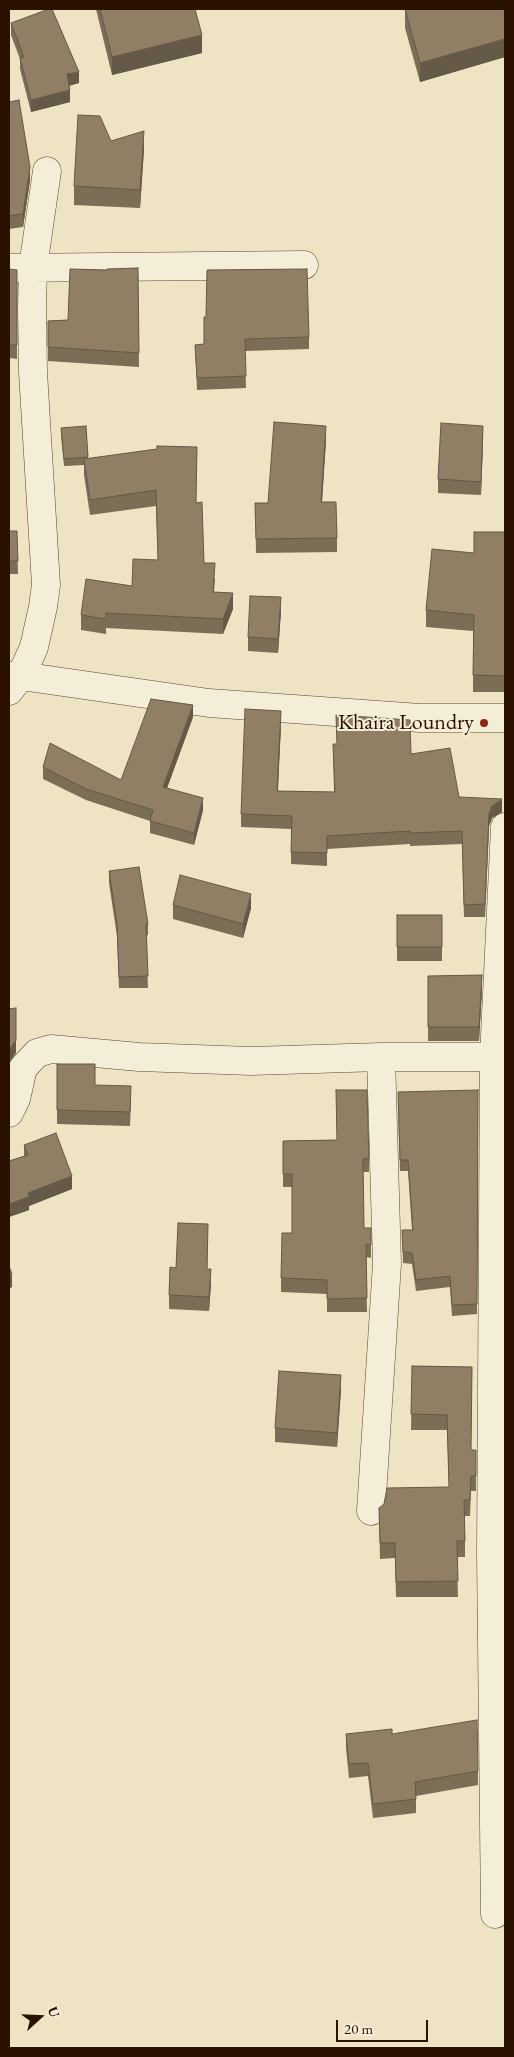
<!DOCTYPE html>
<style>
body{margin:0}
#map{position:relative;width:514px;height:2057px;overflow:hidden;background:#eee3c2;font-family:"EB Garamond",serif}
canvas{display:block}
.frame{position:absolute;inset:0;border:10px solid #2b1200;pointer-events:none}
.north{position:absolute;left:15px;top:1992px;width:50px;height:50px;-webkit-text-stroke:4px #f4edd7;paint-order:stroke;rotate:70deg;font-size:14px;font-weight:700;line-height:20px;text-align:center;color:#2b1200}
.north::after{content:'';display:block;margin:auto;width:18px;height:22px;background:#2b1200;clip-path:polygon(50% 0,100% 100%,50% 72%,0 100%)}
.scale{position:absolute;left:336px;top:2020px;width:92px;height:22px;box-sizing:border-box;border:2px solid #2b1200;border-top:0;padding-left:6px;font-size:15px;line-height:18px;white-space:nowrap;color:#2b1200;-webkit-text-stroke:4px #f4edd7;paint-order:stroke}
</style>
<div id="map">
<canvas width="514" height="2057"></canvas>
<div class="frame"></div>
<div class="north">U</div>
<div class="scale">20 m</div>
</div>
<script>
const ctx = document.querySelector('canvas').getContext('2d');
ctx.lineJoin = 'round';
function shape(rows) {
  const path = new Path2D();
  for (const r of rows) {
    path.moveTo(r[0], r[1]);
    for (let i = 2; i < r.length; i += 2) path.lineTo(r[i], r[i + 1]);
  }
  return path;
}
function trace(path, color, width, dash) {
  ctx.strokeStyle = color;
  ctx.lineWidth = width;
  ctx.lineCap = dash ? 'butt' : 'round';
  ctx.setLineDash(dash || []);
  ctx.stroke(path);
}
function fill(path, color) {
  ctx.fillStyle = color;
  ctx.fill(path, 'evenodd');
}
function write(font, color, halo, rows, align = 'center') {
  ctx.font = font + ' "EB Garamond",serif';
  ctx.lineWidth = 4;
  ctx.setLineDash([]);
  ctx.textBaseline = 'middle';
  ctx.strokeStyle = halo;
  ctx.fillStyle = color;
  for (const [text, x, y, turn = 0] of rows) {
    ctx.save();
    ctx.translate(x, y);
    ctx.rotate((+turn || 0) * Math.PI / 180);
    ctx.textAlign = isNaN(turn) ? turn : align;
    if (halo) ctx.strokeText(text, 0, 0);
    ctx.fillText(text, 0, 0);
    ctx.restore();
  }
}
const minor = shape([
 [9,268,304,265],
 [9,676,21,676,209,703,420,718,505,718],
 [9,691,21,676,34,647,43,607,46,585,33,372,32,307,33,267,47,171],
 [9,1113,16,1099,23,1068,37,1053,51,1049,139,1057,251,1061,381,1057,505,1057],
 [371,1511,387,1264,381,1057],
 [495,1914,491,1553,494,1057,505,827]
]);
const wall = shape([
 [96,9,195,9,202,53,112,75],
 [405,9,505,9,505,57,420,82,405,28],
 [11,23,79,83,69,86,70,102,31,112,20,69,20,59,11,35],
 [9,102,30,180,23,227,9,229],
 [111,141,144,149,140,208,74,205,74,186],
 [138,268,139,367,48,361,48,321,68,320,107,270],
 [9,269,17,345,17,359,9,358],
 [204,317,309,337,309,349,245,351,246,388,197,390,195,345,204,344],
 [86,426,88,459,197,503,204,563,215,579,214,592,233,609,223,634,106,628,106,634,81,630,81,615,132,586,158,560,156,506,90,515,84,475,84,465,64,466,61,435,61,428],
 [326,440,322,502,337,538,337,552,256,553,255,503,268,503],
 [483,440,481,495,438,493,438,479],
 [9,531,17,531,18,574,9,574],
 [505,532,505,692,473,692,473,631,426,627,426,610,474,553],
 [281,611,278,653,248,651,248,637],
 [336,715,411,754,459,797,502,812,492,818,489,826,485,917,464,917,462,844,410,846,410,844,327,849,327,866,291,864,291,829,241,827,241,814,281,724,278,791,334,792,333,744,337,744],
 [193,717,167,788,203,810,194,845,150,833,150,821,86,800,43,779,43,767,121,780],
 [109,871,148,924,148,935,146,936,148,988,119,988,117,936,109,883],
 [173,905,251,908,243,938,173,919],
 [397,915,442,915,442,961,397,961],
 [428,976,482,989,479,1041,428,1041],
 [57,1064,95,1085,131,1100,130,1126,57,1124],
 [336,1090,369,1158,369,1172,363,1172,364,1228,371,1228,371,1258,366,1257,367,1312,327,1312,327,1294,281,1292,281,1278,292,1233,292,1187,283,1187,283,1141,337,1140],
 [478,1090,477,1314,452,1316,450,1287,416,1291,412,1264,403,1263,402,1230,412,1230,408,1171,400,1171,398,1102],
 [24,1145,72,1189,29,1206,29,1210,9,1217,9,1161,24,1156],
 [208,1238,207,1269,211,1283,209,1311,169,1309,169,1295,176,1268],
 [412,1366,472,1367,471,1450,476,1450,476,1491,471,1491,470,1516,465,1516,465,1557,457,1557,458,1597,396,1597,395,1558,380,1559,379,1508,449,1487,447,1430,411,1430],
 [341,1389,337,1447,275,1442,275,1428],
 [346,1734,392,1734,478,1771,478,1785,416,1796,416,1813,373,1818,368,1776,349,1778,346,1748]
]);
const shadedWall = shape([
 [202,35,202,53,112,75,112,57],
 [505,39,505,57,420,82,420,63],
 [79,72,79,83,67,86,67,74],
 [70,90,70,102,31,112,31,100],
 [144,131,144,149,140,208,140,190],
 [30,167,30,180,23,227,23,214],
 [326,426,326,440,321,516,321,502],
 [483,426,483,440,481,495,481,482],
 [233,593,233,609,223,634,223,619],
 [281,597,281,611,278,653,278,639],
 [193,705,193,717,163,799,163,787],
 [281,711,281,724,277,803,277,791],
 [203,798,203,810,194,845,194,833],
 [502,799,502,812,492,818,489,826,485,917,489,814,492,806],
 [251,894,251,908,243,938,243,924],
 [482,975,482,989,479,1041,479,1027],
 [16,1040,16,1053,9,1063,9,1050],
 [72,1176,72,1189,29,1206,29,1210,9,1217,9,1204,28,1193],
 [211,1269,211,1283,209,1311,209,1297],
 [12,1274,12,1287,9,1289,9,1275],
 [341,1375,341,1389,337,1447,337,1433]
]);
const building = shape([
 [49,9,52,9,79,72,67,74,70,90,31,100,20,58,24,57,11,23,49,9],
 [100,9,195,9,202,35,112,57,100,9],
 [405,9,505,9,505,39,420,63,405,9],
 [19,100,30,167,23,214,9,216,9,102,19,100],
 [78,115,100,116,111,141,144,131,140,190,74,186,78,115],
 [138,268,139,353,48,347,48,321,68,320,70,269,107,270,107,269,138,268],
 [9,269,17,270,17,345,9,345,9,269],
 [307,269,309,337,245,339,246,376,197,378,195,345,204,344,204,317,206,317,207,270,307,269],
 [274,422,326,426,321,502,336,502,337,538,256,539,255,503,268,503,274,422],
 [441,423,483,426,481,482,438,479,441,423],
 [86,426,88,457,64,459,61,428,86,426],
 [157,446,197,447,196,503,202,502,204,563,215,563,213,592,233,593,223,619,106,613,106,619,81,615,86,579,132,586,133,559,158,560,156,490,90,500,84,459,157,449,157,446],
 [9,531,17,531,18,561,9,561,9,531],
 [474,532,505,532,505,676,473,675,474,615,426,610,432,549,474,553,474,532],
 [250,596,281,597,278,639,248,637,250,596],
 [151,699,193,705,163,787,203,798,194,833,150,821,153,810,86,789,43,767,50,743,121,780,151,699],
 [245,709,281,711,277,791,335,792,333,744,337,744,336,715,410,720,411,754,450,748,459,797,502,799,492,806,489,814,485,904,464,905,462,831,410,833,410,831,327,836,327,853,291,852,292,816,241,814,245,709],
 [139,867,148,924,146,924,148,976,119,977,117,924,109,871,139,867],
 [180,875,251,894,243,924,173,905,180,875],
 [397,915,442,915,442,947,397,947,397,915],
 [482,975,479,1027,428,1027,428,976,482,975],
 [16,1008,16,1040,9,1050,9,1009,16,1008],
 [57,1064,95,1064,95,1085,131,1086,130,1112,57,1110,57,1064],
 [336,1090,367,1090,369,1158,363,1159,364,1228,371,1228,371,1245,366,1244,367,1298,327,1299,327,1280,281,1278,282,1233,292,1233,292,1174,283,1174,283,1141,337,1140,336,1090],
 [478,1090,477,1304,452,1305,450,1276,416,1280,412,1253,403,1252,402,1230,413,1230,408,1160,400,1160,398,1092,478,1090],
 [56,1133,72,1176,28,1193,29,1197,9,1204,9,1161,28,1155,24,1145,56,1133],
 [178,1223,208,1224,207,1269,211,1269,209,1297,169,1295,170,1267,176,1268,178,1223],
 [9,1266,12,1274,9,1275,9,1266],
 [412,1366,472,1367,471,1450,476,1450,476,1476,471,1476,470,1500,464,1500,465,1541,457,1541,458,1581,396,1582,395,1543,380,1543,379,1508,384,1504,387,1488,449,1487,447,1415,411,1414,412,1366],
 [279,1371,341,1375,337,1433,275,1428,279,1371],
 [477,1720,478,1771,415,1782,416,1799,373,1804,368,1763,349,1764,346,1734,392,1729,392,1734,477,1720]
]);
const markers = [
 [484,723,5,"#8f2418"]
];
const poiNames = [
 ["Khaira Loundry",474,723]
];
trace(minor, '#5c4630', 29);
trace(minor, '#f4edd7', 28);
fill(wall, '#7c6d57');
fill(shadedWall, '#655947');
fill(building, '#907f65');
trace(building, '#655947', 1);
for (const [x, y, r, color] of markers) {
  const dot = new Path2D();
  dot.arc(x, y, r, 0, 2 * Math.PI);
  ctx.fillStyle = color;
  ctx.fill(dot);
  trace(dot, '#f4edd7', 2);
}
write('22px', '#2b1200', '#f4edd7', poiNames, 'right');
</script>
